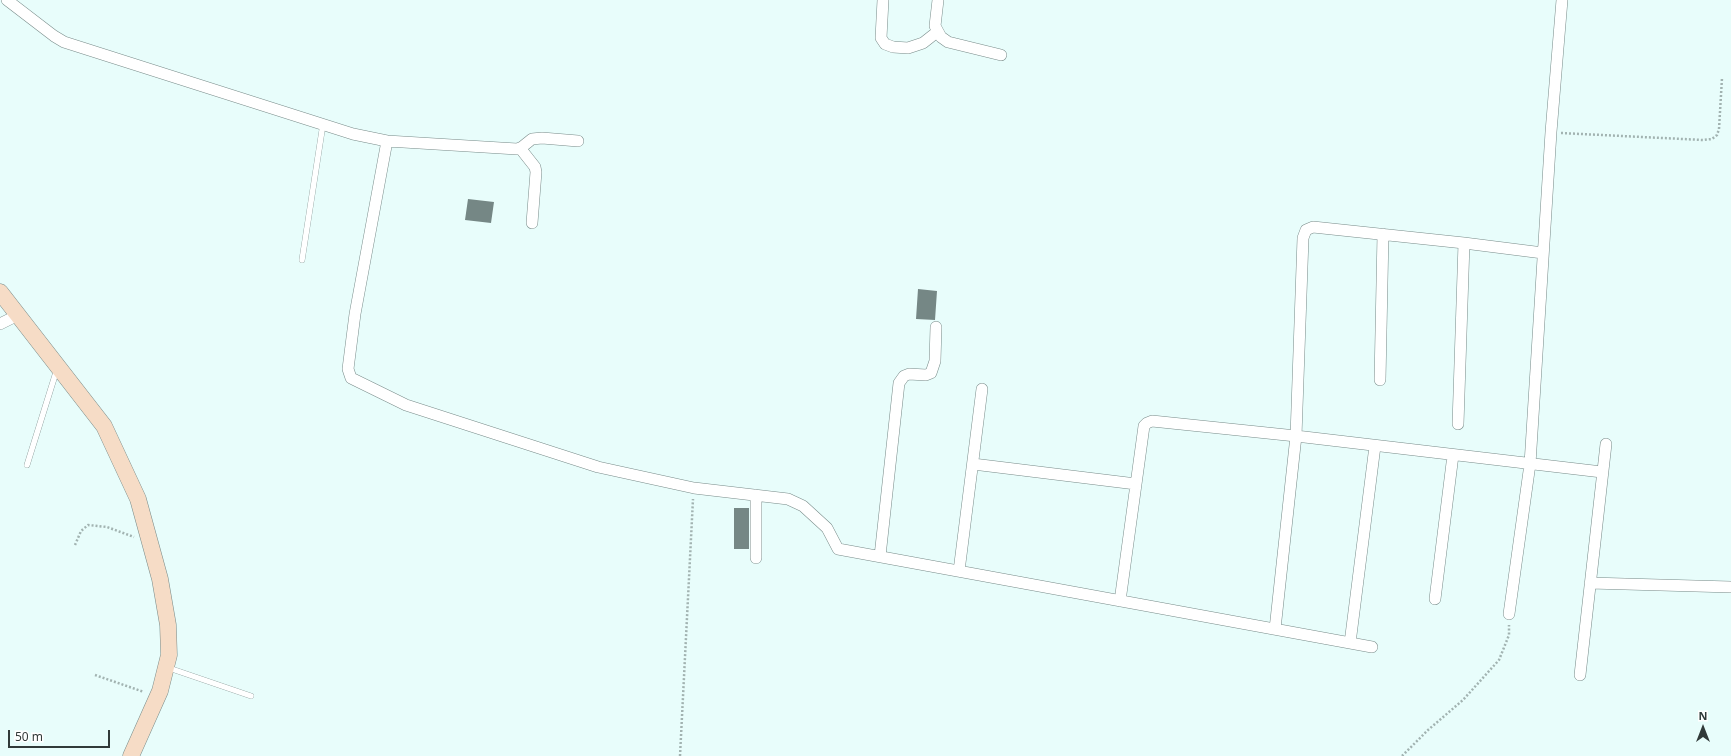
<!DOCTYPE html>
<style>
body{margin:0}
#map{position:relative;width:1731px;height:756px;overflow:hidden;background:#e8fdfb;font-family:"Noto Sans",sans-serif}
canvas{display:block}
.north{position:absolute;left:1683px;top:708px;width:40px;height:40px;-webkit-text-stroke:3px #fff;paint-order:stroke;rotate:0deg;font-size:11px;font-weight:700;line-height:16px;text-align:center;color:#313a39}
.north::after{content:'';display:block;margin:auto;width:14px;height:18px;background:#313a39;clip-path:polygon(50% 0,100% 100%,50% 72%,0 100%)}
.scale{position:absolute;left:8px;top:730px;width:102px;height:18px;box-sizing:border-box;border:2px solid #313a39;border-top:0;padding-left:5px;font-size:12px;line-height:14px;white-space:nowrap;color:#313a39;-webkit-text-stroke:3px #fff;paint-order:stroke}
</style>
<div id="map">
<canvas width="1731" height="756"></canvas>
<div class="north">N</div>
<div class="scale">50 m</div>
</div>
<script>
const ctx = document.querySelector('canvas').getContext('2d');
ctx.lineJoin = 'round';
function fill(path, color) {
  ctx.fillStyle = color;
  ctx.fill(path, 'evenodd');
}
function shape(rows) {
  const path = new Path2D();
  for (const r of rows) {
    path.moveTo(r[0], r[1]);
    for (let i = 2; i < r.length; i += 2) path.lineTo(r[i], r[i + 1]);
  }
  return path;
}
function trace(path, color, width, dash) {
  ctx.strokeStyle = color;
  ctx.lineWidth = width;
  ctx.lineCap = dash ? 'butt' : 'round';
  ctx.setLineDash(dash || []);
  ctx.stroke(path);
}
const building = shape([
 [468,199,494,202,491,223,465,220],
 [918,289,937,291,935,320,916,319],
 [734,508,749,508,749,549,734,549]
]);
const path = shape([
 [1561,133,1703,140,1712,139,1717,135,1719,129,1722,78],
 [75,545,81,531,88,525,107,527,134,537],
 [95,675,144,692],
 [680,756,693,499],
 [1402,756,1428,730,1463,700,1499,660,1509,635,1509,625]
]);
const lane = shape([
 [302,260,323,124],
 [27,465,57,369],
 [166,667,251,696]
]);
const street = shape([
 [7,0,54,36,64,42,353,134,387,141,517,149,522,147,532,139,542,138,578,141],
 [883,0,881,38,885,44,893,47,908,48,923,43,937,32],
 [938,0,935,26,941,37,948,42,1001,55],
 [387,141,355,314,348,369,351,378,406,405,598,467,694,488,788,499,803,506,827,528,838,549,1372,647],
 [520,148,535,167,536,172,532,223],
 [0,324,18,315],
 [1380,380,1383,234],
 [1458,424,1464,243],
 [973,464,1136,484],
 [880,556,899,383,904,376,909,374,926,375,931,373,935,361,936,327],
 [756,558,756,495],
 [959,571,982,389],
 [1590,583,1731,587],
 [1435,599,1453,455],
 [1120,601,1144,426,1147,423,1152,421,1296,436,1602,472],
 [1509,614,1530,464,1551,132,1562,0],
 [1275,629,1296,436,1303,238,1306,230,1313,227,1464,243,1543,253],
 [1350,643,1375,446],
 [1580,675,1606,444]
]);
const secondary = shape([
 [0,292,104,426,138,499,160,579,168,625,169,655,160,691,131,756]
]);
fill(building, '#758785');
trace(lane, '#788b89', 6);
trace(street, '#788b89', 12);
trace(secondary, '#788b89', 17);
trace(path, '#a2b3b1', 2.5, [2, 2]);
trace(lane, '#fff', 5.5);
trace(street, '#fff', 11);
trace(secondary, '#f6dcc6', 16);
</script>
